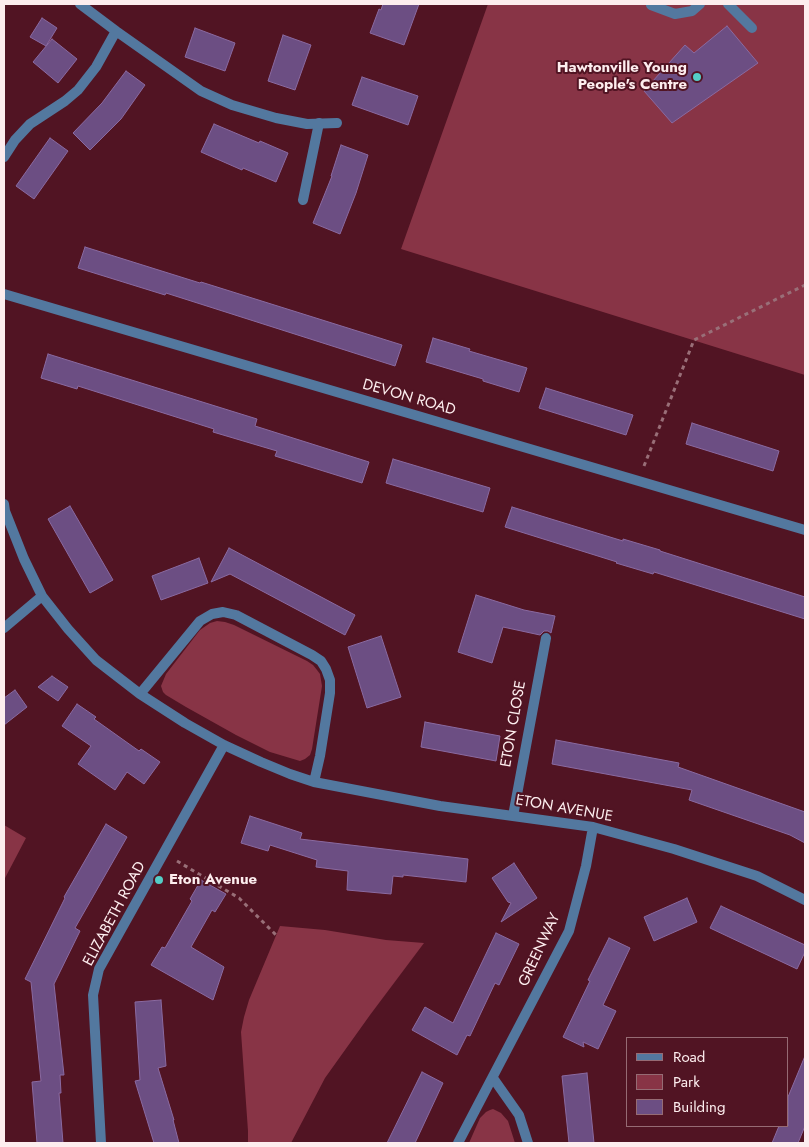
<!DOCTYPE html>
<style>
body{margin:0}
#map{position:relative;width:809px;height:1147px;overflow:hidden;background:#511423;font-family:Jost,sans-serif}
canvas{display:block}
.frame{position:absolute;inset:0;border:5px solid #fdedee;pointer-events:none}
.legend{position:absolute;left:626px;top:1037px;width:162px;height:90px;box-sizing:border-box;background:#511423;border:1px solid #966b74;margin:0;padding:6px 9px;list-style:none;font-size:15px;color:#fdedee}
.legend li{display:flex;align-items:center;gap:10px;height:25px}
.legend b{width:25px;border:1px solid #966b74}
</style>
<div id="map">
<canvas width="809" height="1147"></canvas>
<div class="frame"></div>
<ul class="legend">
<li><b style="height:6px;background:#53789f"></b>Road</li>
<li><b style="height:14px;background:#883446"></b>Park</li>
<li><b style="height:14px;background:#6c4e83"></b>Building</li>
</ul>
</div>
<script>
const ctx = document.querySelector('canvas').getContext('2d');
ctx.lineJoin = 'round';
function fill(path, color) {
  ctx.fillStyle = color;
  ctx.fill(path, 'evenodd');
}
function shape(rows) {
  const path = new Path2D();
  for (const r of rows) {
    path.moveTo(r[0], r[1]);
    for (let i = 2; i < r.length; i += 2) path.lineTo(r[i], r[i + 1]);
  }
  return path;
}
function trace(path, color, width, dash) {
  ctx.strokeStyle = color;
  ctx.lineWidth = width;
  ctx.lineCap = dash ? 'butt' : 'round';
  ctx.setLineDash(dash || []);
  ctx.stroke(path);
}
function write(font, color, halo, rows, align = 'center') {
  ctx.font = font + ' Jost,sans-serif';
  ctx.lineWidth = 4;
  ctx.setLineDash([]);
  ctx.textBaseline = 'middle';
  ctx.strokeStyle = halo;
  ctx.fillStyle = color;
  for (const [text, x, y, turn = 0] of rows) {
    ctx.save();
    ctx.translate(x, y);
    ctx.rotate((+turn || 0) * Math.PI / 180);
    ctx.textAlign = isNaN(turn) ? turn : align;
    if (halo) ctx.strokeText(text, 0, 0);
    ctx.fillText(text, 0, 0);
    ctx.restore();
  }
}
const green = shape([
 [488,4,805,4,805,375,401,249],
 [217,621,225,622,234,625,307,661,313,665,317,670,320,674,322,686,312,749,310,755,305,759,300,761,270,752,236,735,186,707,166,695,163,692,161,686,166,674,200,630,210,623],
 [4,825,26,838,4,880],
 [280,926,325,930,386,940,424,943,370,1015,325,1078,291,1143,248,1143,248,1131,241,1032,244,1017,249,1000],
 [493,1109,501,1113,508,1121,515,1143,469,1143,480,1118,486,1112,490,1110]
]);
const building = shape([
 [383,4,419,4,404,45,370,33,379,9,381,10,383,4],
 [42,18,57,28,46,46,30,37,42,18],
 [727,26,758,63,672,123,644,91,685,45,694,53,727,26],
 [195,28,235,43,225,71,185,57,195,28],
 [283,35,311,45,295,90,268,81,283,35],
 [52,39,77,59,58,83,33,62,52,39],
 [126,71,145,85,121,119,90,150,73,133,102,103,126,71],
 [362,77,418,96,408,125,352,105,362,77],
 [214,124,259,143,260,141,288,153,276,182,243,168,242,170,201,152,214,124],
 [50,138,68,151,34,199,16,186,50,138],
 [341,145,368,155,356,193,340,234,313,223,332,176,331,176,341,145],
 [85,247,200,283,201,282,402,345,395,366,166,293,165,295,78,268,85,247],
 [433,338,470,349,469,351,527,368,519,392,483,381,483,379,426,362,433,338],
 [48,354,257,419,255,426,369,462,362,483,275,456,277,451,213,432,214,429,78,386,77,389,41,378,48,354],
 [546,388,633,415,626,435,539,408,546,388],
 [692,423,779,451,773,471,686,444,692,423],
 [393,459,490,488,483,512,386,483,393,459],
 [70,506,113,580,90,593,48,519,70,506],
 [512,507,623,541,623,539,660,550,660,551,805,597,805,619,654,572,653,574,616,563,617,562,505,527,512,507],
 [229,548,355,615,345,635,230,574,211,582,229,548],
 [199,558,208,583,161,600,152,576,199,558],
 [476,595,524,610,555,616,551,633,548,631,544,631,540,635,503,627,492,663,458,652,476,595],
 [381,636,401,697,367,708,348,647,381,636],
 [52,676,68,687,58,701,38,687,52,676],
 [15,690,27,707,4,725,4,698,15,690],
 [77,704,96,717,94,719,139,751,141,749,160,762,144,784,127,772,115,790,78,764,91,746,62,726,77,704],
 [425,722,500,736,496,761,421,747,425,722],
 [556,740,679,763,678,767,805,812,805,843,790,835,689,800,692,790,552,764,556,740],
 [250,816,302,833,300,839,468,859,466,882,403,875,403,877,393,876,391,894,347,890,348,871,316,867,317,860,270,845,268,851,241,843,250,816],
 [106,824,127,837,75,928,80,931,54,984,64,1075,60,1075,61,1093,59,1093,63,1143,37,1143,32,1082,41,1081,31,982,25,979,65,898,64,897,106,824],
 [514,863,537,898,501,922,511,903,508,902,492,878,514,863],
 [201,880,226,894,215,912,212,910,191,947,224,967,213,1000,151,965,162,947,165,948,192,901,190,899,201,880],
 [687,898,697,922,654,941,644,917,687,898],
 [721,906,805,945,805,952,797,969,710,928,721,906],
 [496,933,519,944,499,985,495,983,470,1036,467,1035,457,1055,412,1030,425,1007,453,1023,496,933],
 [609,938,630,948,603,1005,616,1011,598,1049,583,1042,584,1047,563,1037,590,981,588,980,609,938],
 [161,1000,166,1066,158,1068,174,1120,173,1120,179,1143,154,1143,135,1081,140,1080,135,1002,161,1000],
 [805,1056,805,1126,798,1143,772,1143,779,1126,788,1126,788,1097,805,1056],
 [422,1072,443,1083,415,1143,387,1143,422,1072],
 [587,1073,594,1143,569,1143,562,1076,587,1073]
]);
const path = shape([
 [644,466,694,340,805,285],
 [177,861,239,898,276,935]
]);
const lane = shape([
 [728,4,752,28],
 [651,5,675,14,692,11,700,4],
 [303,200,319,123]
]);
const street = shape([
 [80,4,116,31,201,91,232,105,276,118,307,124,337,123],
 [4,157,15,140,30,124,65,101,78,90,96,67,116,31],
 [4,294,805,530],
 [4,504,5,511,24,559,42,596,68,629,96,660,140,694,185,723,224,745,261,762,290,774,314,782,440,806,593,827,674,849,757,876,805,900],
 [4,628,42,596],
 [140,694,200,621,212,614,223,612,236,615,312,655,321,661,326,669,330,680,330,693,320,756,314,782],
 [513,816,546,638],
 [493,1078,519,1115,528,1143],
 [101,1143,93,995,99,969,224,745],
 [458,1143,569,931,586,866,593,827]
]);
const markers = [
 [697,77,5,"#54cdc7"],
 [159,880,5,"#54cdc7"]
];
const poiNames = [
 ["Hawtonville Young",687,68],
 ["People's Centre",687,85],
 ["Eton Avenue",169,880,"left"]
];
const streetNames = [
 ["DEVON ROAD",409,398,16],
 ["ETON CLOSE",514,724,-80],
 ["ETON AVENUE",564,809,10],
 ["ELIZABETH ROAD",115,914,-62],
 ["GREENWAY",540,950,-65]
];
fill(green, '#883446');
fill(building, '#6c4e83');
trace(building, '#8a6aa1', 1);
trace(path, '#996f78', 3, [4, 4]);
trace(lane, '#53789f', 10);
trace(street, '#53789f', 10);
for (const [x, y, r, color] of markers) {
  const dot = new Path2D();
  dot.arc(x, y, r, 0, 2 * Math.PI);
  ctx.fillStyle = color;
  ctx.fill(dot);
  trace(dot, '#511423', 2);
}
write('bold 15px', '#fdedee', '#511423', poiNames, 'right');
write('15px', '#fdedee', '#511423', streetNames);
</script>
